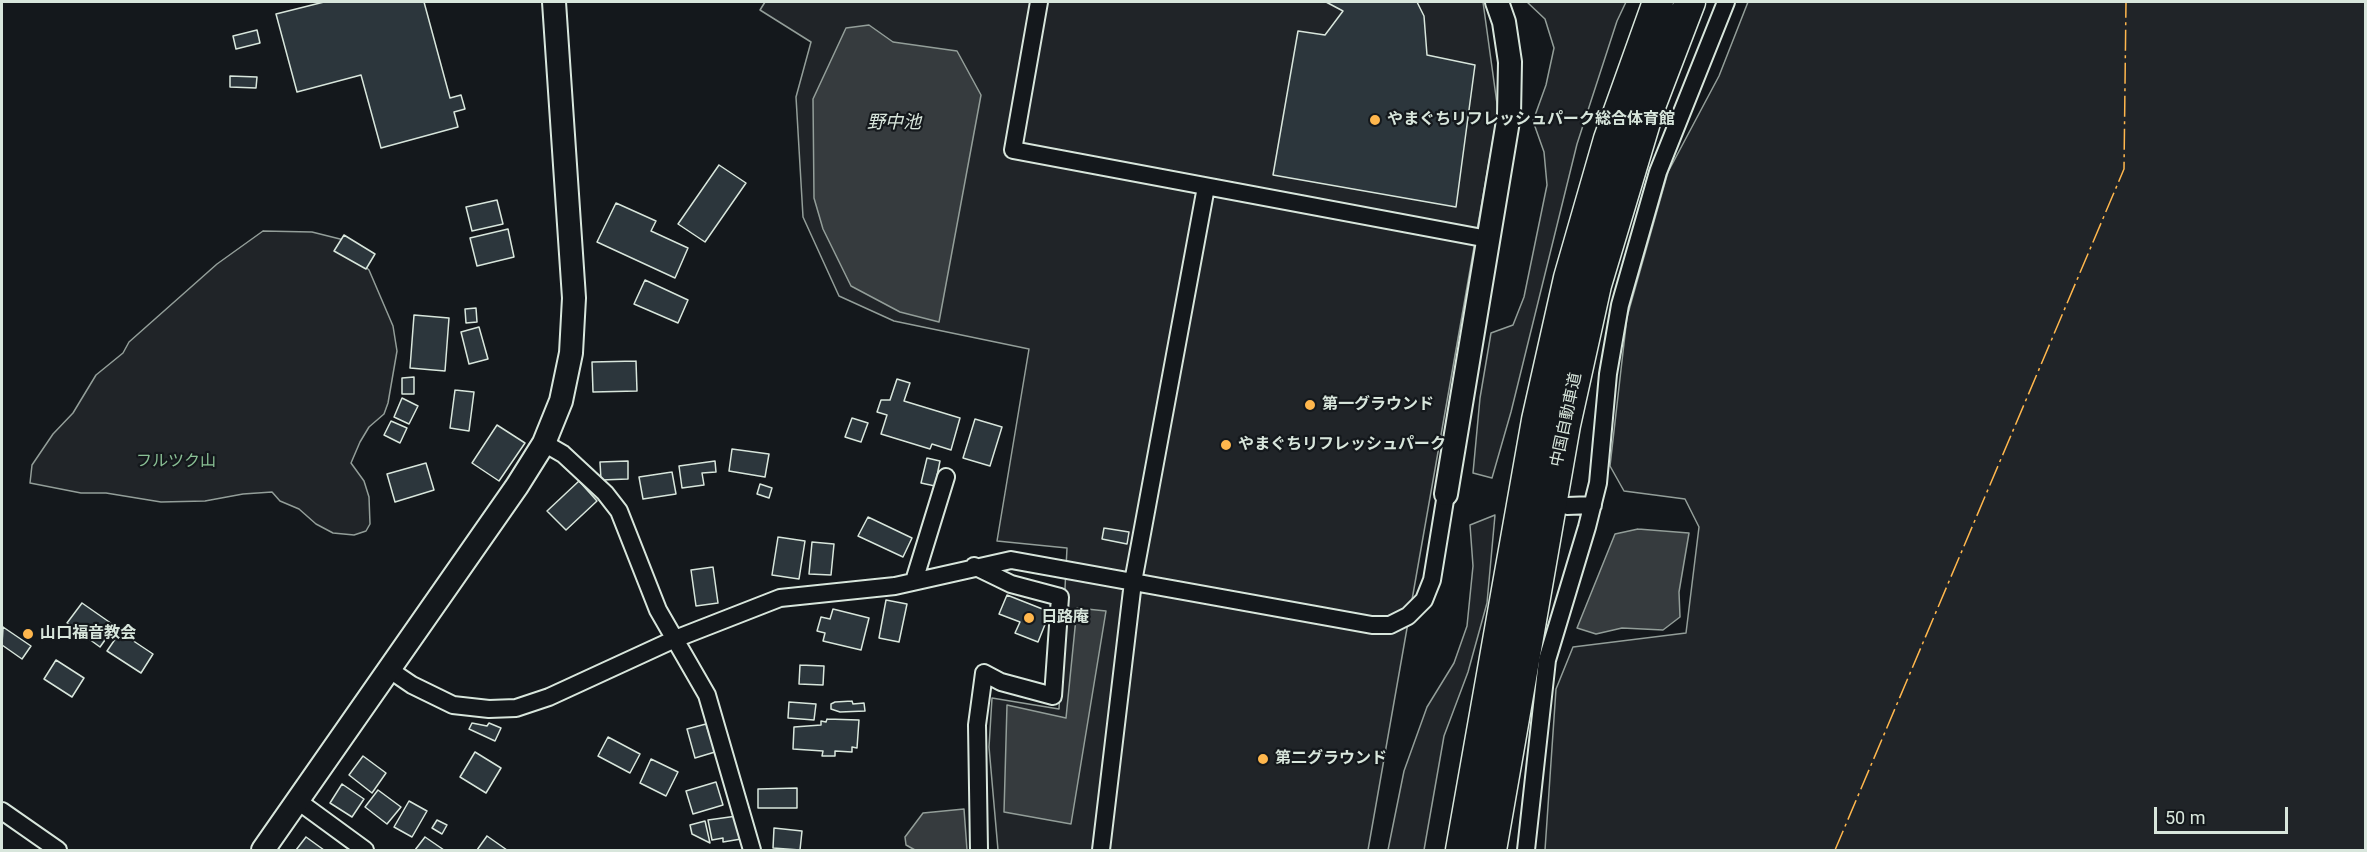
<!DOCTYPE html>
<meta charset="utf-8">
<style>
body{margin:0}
#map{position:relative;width:2367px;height:852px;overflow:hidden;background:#14181c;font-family:Roboto,sans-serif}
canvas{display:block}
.frame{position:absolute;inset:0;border:3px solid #d8e6dc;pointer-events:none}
.scale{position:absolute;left:2154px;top:807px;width:134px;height:27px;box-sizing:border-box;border:3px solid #d8e6dc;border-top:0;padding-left:8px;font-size:18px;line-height:21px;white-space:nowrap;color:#d8e6dc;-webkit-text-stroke:4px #14181c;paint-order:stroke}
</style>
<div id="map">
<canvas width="2367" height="852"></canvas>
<div class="frame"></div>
<div class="scale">50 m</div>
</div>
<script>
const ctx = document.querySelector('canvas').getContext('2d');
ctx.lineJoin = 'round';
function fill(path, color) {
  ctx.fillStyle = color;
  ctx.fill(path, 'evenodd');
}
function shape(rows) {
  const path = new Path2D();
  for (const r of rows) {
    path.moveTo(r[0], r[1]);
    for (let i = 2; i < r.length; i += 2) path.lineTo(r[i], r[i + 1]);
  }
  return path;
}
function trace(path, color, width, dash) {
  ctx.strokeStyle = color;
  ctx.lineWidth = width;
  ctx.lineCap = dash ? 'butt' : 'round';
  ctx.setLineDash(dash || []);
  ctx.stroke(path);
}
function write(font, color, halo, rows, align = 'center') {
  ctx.font = font + ' Roboto,"Noto Sans JP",sans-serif';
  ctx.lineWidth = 4.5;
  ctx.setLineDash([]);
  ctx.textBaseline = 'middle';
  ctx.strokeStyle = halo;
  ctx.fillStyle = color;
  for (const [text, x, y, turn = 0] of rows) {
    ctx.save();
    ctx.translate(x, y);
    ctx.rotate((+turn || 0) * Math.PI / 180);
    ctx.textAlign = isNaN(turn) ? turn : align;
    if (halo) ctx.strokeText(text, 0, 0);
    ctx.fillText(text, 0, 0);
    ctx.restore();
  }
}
const green = shape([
 [765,2,1483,2,1498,111,1368,850,998,850,989,747,992,698,1059,709,1067,548,997,541,1029,349,894,321,839,296,803,217,796,97,811,42,760,10,765,2],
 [1527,2,1626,2,1617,21,1577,144,1511,412,1492,478,1473,473,1480,398,1491,333,1513,325,1524,297,1547,185,1544,152,1533,121,1546,85,1554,48,1545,19,1527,2],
 [1748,2,2365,2,2365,850,1545,850,1556,689,1573,647,1686,633,1699,527,1685,499,1624,491,1610,466,1627,317,1668,172,1719,76,1748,2],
 [263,231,312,232,344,240,351,253,369,270,393,326,397,351,388,403,384,414,369,427,360,442,351,463,364,481,369,497,370,524,366,531,354,535,333,533,316,524,299,509,280,501,272,492,243,494,205,501,161,502,106,493,81,493,30,483,32,465,53,434,73,413,96,375,123,353,129,342,217,264,263,231],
 [1495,515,1487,603,1468,672,1444,736,1424,850,1388,850,1404,771,1427,707,1454,663,1467,626,1473,566,1470,525,1495,515]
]);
const water = shape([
 [869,25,893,42,957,51,981,95,939,322,900,312,851,286,823,229,814,198,813,99,846,28,869,25],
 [1638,529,1689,533,1679,592,1680,617,1663,630,1622,628,1596,634,1577,628,1615,534,1638,529],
 [1077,608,1106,611,1071,824,1004,812,1007,705,1066,718,1077,608],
 [964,809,967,850,915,850,906,845,905,837,923,813,964,809]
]);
const building = shape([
 [324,2,424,2,450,98,461,95,465,109,454,112,458,127,381,148,361,75,297,92,276,14,324,2],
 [1326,2,1417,2,1424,16,1427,55,1475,65,1456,207,1273,175,1298,31,1325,35,1343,11,1326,2],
 [257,30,260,43,236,49,233,36,257,30],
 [230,76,257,77,256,88,230,87,230,76],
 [719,165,746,183,705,242,678,224,719,165],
 [497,200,503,224,472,231,466,207,497,200],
 [616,203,656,221,651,231,688,248,675,278,597,242,616,203],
 [508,229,514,257,477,266,470,238,508,229],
 [344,235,375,254,366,269,334,251,344,235],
 [645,280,688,300,678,323,634,304,645,280],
 [476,308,477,322,466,323,465,309,476,308],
 [414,315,449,318,445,371,410,368,414,315],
 [479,327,488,359,469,364,461,332,479,327],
 [636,361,637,391,593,392,592,362,636,361],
 [414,377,414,394,402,394,402,378,414,377],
 [897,379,910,383,904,401,960,418,951,450,932,444,930,449,881,434,887,415,877,412,881,400,890,400,897,379],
 [455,390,474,392,469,431,450,428,455,390],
 [402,398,418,406,409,424,394,417,402,398],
 [852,418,868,423,861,442,845,437,852,418],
 [975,419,1002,427,990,466,963,458,975,419],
 [391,421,407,428,400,443,384,435,391,421],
 [497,425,525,443,499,481,472,463,497,425],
 [732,449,769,454,765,477,729,471,732,449],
 [927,458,940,461,935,486,921,483,927,458],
 [628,461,628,479,601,480,600,462,628,461],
 [715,461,716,472,702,473,704,485,682,488,679,466,715,461],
 [426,463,434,490,395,502,387,474,426,463],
 [672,472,676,494,643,499,639,477,672,472],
 [579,481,597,501,566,530,547,511,579,481],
 [760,484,772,488,769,498,757,494,760,484],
 [868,517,912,538,903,557,858,536,868,517],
 [1104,528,1129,532,1127,544,1102,539,1104,528],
 [778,537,805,541,799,579,772,575,778,537],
 [812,542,834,544,831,575,809,574,812,542],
 [713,567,718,603,696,606,691,570,713,567],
 [1007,595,1050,612,1038,642,1015,633,1020,622,999,614,1007,595],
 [886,600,907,604,899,642,879,638,886,600],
 [82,603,115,626,100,647,67,623,82,603],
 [833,609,869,618,861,650,823,641,825,633,817,631,821,617,830,619,833,609],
 [3,627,31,646,22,659,2,645,3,627],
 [120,632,153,654,141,673,107,651,120,632],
 [56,660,84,678,72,697,44,679,56,660],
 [800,665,824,666,823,685,799,684,800,665],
 [852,701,853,704,864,703,865,711,840,712,831,709,831,704,835,702,852,701],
 [789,702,816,704,814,720,788,718,789,702],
 [827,719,859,720,857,748,852,747,852,752,835,751,835,756,822,756,823,751,793,749,794,727,821,725,821,721,826,722,827,719],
 [472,723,487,726,489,723,501,728,495,741,469,729,472,723],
 [706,724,715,752,695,758,687,729,706,724],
 [608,737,640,754,630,773,598,756,608,737],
 [475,752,501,768,486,793,460,777,475,752],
 [363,756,386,773,372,793,349,775,363,756],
 [651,759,678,772,666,796,640,783,651,759],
 [716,782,723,805,693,814,686,791,716,782],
 [342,784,364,799,352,817,330,803,342,784],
 [797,788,797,808,758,808,758,789,797,788],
 [378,790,401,807,387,824,365,807,378,790],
 [409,801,427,811,412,837,394,827,409,801],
 [737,816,741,839,723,842,723,838,712,840,708,820,737,816],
 [437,820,447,825,442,834,432,828,437,820],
 [705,821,710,843,692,834,690,825,705,821],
 [774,828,802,831,800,850,773,848,774,828],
 [487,836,507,850,477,850,487,836],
 [306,837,324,850,296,850,306,837],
 [425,837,444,850,415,850,425,837]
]);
const street = shape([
 [1039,2,1013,150,1488,239],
 [544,443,563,454,605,493,619,511,658,610,707,695,752,850],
 [1567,506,1593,505],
 [974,566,1011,584,1060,597,1053,696,1001,682,984,673,977,725,979,850],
 [914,581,946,477],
 [390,670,412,685,453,705,489,709,516,708,549,697,675,639,780,598,895,586,1011,560,1372,625,1390,625,1408,616,1424,600,1432,580,1446,494],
 [298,801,365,850],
 [2,811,58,850],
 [1101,850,1133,582,1206,187],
 [1526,850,1547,660,1587,527,1598,483,1608,374,1620,305,1658,172,1726,2]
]);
const secondary = shape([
 [1446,494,1509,115,1510,62,1504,22,1497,2],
 [263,850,517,486,544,443,561,401,571,353,574,298,554,2]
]);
const highway = shape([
 [1461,850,1537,420,1569,278,1609,139,1658,2],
 [1491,850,1565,425,1596,285,1649,109,1690,2]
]);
const power = shape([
 [1835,850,2124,169,2126,2]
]);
const markers = [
 [1375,120,6,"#ffb74d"],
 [1310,405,6,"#ffb74d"],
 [1226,445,6,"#ffb74d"],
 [1029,618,6,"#ffb74d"],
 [28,634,6,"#ffb74d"],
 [1263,759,6,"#ffb74d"]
];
const poiNames = [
 ["やまぐちリフレッシュパーク総合体育館",1387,120],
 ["第一グラウンド",1322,405],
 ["やまぐちリフレッシュパーク",1238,445],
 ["日路庵",1041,618],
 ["山口福音教会",40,634],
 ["第二グラウンド",1275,759]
];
const streetNames = [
 ["中国自動車道",1567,420,-78]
];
const parkNames = [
 ["フルツク山",176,462]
];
const waterNames = [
 ["野中池",894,123]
];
fill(green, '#202428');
trace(green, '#939e99', 1.5);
fill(water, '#363b3e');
trace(water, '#939e99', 1.5);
fill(building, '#2c363c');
trace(building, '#d8e6dc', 1.5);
trace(street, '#d8e6dc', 20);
trace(secondary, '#d8e6dc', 26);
trace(highway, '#d8e6dc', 33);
trace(street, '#14181c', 16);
trace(secondary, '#14181c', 22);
trace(highway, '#14181c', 30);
trace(power, '#ffb74d', 1.5, [21, 4.5, 3, 4.5]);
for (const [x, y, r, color] of markers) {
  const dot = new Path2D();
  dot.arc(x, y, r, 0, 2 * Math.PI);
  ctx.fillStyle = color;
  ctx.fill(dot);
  trace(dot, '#14181c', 2);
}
write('bold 16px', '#d8e6dc', '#14181c', poiNames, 'left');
write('16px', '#d8e6dc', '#14181c', streetNames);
write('16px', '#8ac095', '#14181c', parkNames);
write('italic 18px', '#d8e6dc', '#14181c', waterNames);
</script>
